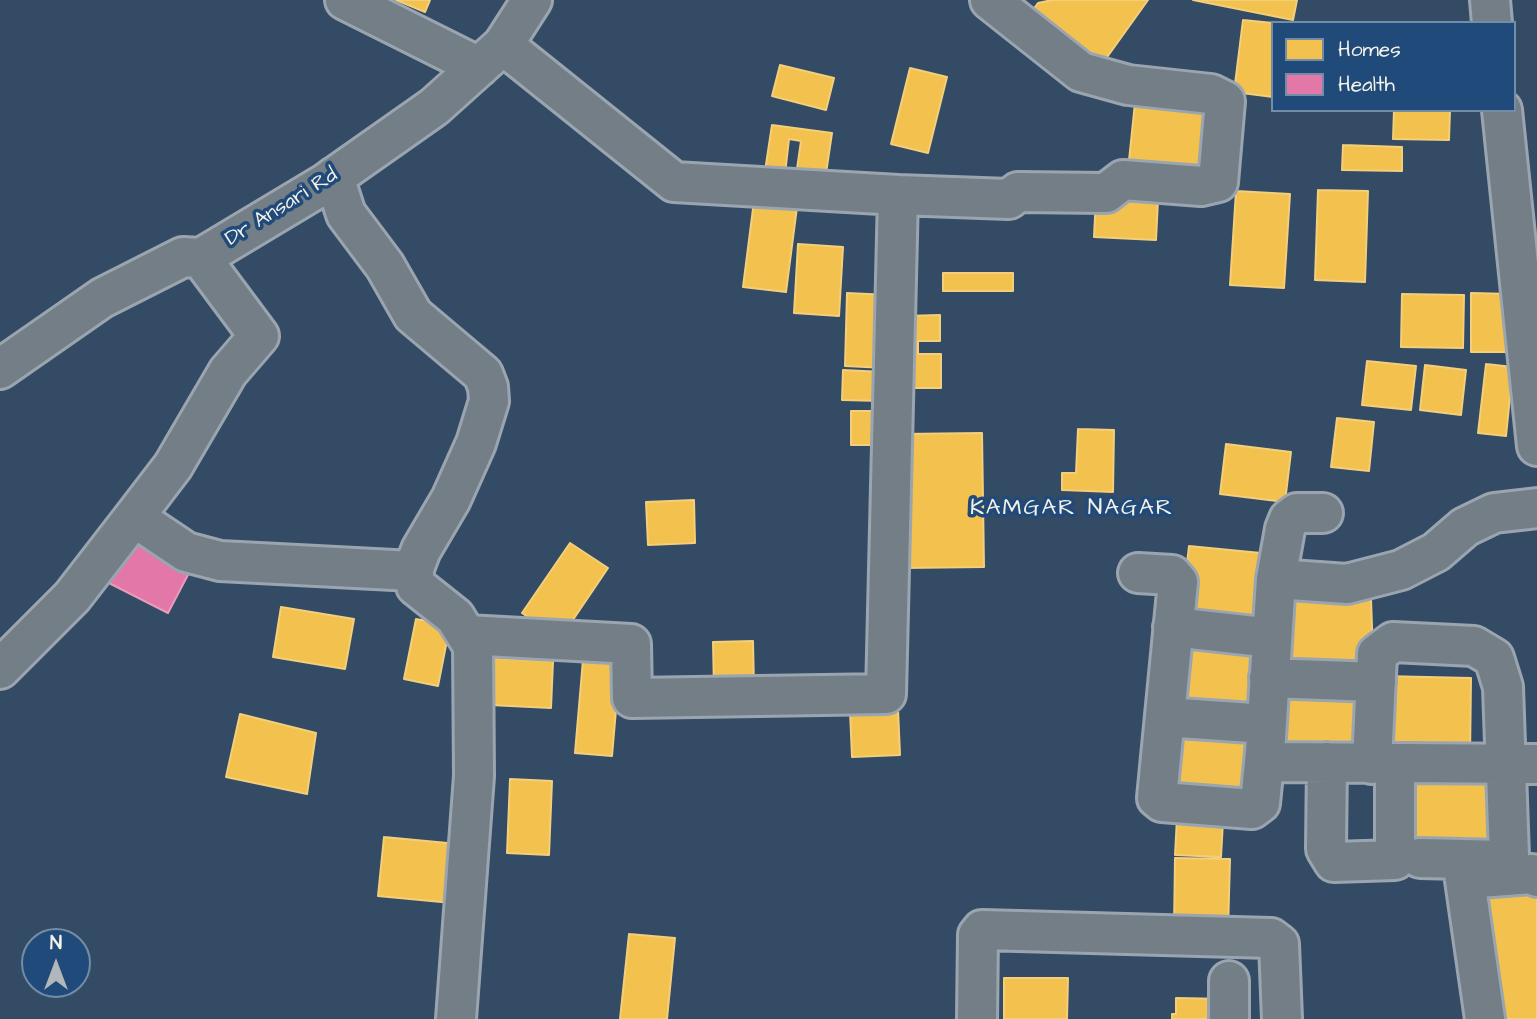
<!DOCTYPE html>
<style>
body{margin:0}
#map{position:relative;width:1537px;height:1019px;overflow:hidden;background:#344b65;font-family:"Architects Daughter",sans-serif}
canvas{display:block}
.legend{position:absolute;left:1271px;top:21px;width:245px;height:91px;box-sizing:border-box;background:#1f4a7a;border:2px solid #748da6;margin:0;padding:9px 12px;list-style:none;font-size:21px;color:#f4f1e8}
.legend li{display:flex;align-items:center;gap:14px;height:35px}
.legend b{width:35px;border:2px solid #748da6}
.north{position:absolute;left:21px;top:928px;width:70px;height:70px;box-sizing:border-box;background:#1f4a7a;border:2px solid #748da6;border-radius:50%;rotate:0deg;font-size:19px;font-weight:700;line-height:28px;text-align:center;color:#f4f1e8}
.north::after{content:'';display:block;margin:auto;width:24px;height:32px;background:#b1b7ba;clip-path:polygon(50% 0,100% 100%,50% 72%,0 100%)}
</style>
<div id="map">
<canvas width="1537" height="1019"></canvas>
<ul class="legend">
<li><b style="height:19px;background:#f2c14e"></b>Homes</li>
<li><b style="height:19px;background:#e377a8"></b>Health</li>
</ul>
<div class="north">N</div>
</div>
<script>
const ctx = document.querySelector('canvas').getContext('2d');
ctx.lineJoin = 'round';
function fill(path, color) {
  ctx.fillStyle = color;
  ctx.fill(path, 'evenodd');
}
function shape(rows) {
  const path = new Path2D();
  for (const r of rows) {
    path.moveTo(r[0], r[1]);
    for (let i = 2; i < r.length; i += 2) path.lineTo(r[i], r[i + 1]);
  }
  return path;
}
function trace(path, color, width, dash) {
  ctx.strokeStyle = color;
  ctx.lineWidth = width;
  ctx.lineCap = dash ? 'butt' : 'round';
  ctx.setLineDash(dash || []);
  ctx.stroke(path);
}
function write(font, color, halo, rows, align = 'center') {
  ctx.font = font + ' "Architects Daughter",sans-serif';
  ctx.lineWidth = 7;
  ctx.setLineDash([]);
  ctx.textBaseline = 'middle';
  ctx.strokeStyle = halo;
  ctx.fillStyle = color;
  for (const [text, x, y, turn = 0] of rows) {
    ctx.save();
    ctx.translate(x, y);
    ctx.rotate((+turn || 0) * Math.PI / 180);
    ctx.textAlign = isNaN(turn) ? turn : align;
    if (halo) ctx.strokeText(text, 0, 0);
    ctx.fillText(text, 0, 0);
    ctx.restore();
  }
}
const homes = shape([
 [396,0,430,0,425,12,396,0],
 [1052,0,1148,0,1095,74,1023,23,1038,3,1052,0],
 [1193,0,1297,0,1293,20,1193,0],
 [1243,20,1273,23,1273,97,1234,92,1243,20],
 [780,65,834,78,826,110,772,96,780,65],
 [910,68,947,77,928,153,891,144,910,68],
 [1136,93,1212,100,1202,175,1128,170,1136,93],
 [1394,110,1450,110,1449,140,1393,139,1394,110],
 [772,125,832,133,825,180,796,176,801,141,789,139,785,174,765,171,772,125],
 [1343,145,1402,147,1402,171,1342,170,1343,145],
 [1318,190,1368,191,1365,282,1315,280,1318,190],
 [1236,191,1290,194,1284,288,1230,285,1236,191],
 [1096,197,1158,200,1156,240,1094,237,1096,197],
 [754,201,797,207,786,292,743,287,754,201],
 [798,244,843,247,839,316,794,313,798,244],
 [943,273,1013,273,1013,291,943,291,943,273],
 [847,293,889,295,886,368,845,366,847,293],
 [1471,293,1512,294,1512,352,1471,352,1471,293],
 [1402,294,1464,295,1463,348,1401,347,1402,294],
 [940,315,940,341,918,341,918,354,941,354,941,388,906,388,905,316,940,315],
 [1367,361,1416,366,1411,410,1362,405,1367,361],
 [1486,364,1513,367,1506,436,1478,433,1486,364],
 [1425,365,1466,370,1461,415,1420,410,1425,365],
 [843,370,883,372,882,401,842,400,843,370],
 [851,411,887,411,887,445,851,445,851,411],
 [1337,418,1374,422,1369,471,1331,467,1337,418],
 [1078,429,1114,430,1113,492,1062,490,1062,473,1076,473,1078,429],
 [982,433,984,567,903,568,901,434,982,433],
 [1226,444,1291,452,1285,502,1220,494,1226,444],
 [694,500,695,543,648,545,646,502,694,500],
 [570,543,608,568,560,639,522,613,570,543],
 [1189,546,1271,554,1263,632,1180,623,1189,546],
 [1280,596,1371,599,1373,655,1366,678,1278,675,1280,596],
 [281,607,354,619,345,669,273,657,281,607],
 [416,619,450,625,438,686,404,679,416,619],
 [1177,634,1256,642,1257,715,1170,710,1177,634],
 [753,641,754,689,714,690,713,642,753,641],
 [584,648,621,652,612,756,575,753,584,648],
 [492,658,553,661,551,708,490,705,492,658],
 [1382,676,1471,678,1470,758,1381,756,1382,676],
 [1283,683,1370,686,1368,759,1281,757,1283,683],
 [898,709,900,755,852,757,850,711,898,709],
 [240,714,316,733,307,794,226,777,240,714],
 [1173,726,1259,730,1255,803,1166,798,1173,726],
 [1403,770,1504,773,1501,852,1400,849,1403,770],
 [510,779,552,781,549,855,507,853,510,779],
 [1177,818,1223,821,1221,857,1175,855,1177,818],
 [384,837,458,844,452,903,378,896,384,837],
 [1175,858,1230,859,1228,931,1174,930,1175,858],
 [1537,882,1537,1019,1505,1019,1483,890,1537,882],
 [629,934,675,938,667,1019,620,1019,629,934],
 [1004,978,1068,978,1067,1019,1004,1019,1004,978],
 [1176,998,1226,999,1225,1019,1172,1019,1172,1014,1176,1014,1176,998]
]);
const health = shape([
 [125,537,190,571,168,613,103,580,125,537]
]);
const minor = shape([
 [345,0,479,67],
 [1490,0,1492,23],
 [1502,110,1537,446],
 [334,177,346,214,385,266,413,315,483,374,488,387,489,401,476,443,451,499,421,550,413,571,416,586,455,617,473,646,474,776,456,1019],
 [898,195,1009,199,1018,192,1106,193,1123,180,1201,186,1218,182,1225,101,1211,94,1128,85,1081,72,990,0],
 [0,369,102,298,183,257,201,258,326,183,434,107,503,45,532,0],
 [1323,513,1297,513,1289,519,1285,529,1276,579,1265,753,1271,762,1537,764],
 [134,517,186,552,220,561,413,571],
 [1138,573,1172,575,1178,582,1157,798,1162,802,1252,809,1260,803,1265,753],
 [1276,579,1347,584,1401,570,1436,552,1465,527,1494,513,1537,508],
 [1173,627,1272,638],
 [467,635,631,644,632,698,886,694,898,195,674,182,503,45],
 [0,669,72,597,134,517,173,466,228,372,259,336,201,258],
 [1269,678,1376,682],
 [1165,717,1266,724],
 [1327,762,1326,849,1334,862,1395,860,1395,764],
 [1372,764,1377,654,1393,642,1474,646,1494,658,1503,687,1509,856,1503,860,1420,858],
 [1462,859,1485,1019],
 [1478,878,1532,874,1537,877],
 [1229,981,1229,1019],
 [977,1019,978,935,982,930,1271,938,1279,944,1282,1019]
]);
const streetNames = [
 ["Dr Ansari Rd",282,208,-32]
];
const neighbourhoodNames = [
 ["KAMGAR NAGAR",1072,509]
];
fill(homes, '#f2c14e');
trace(homes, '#f3cf7c', 2);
fill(health, '#e377a8');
trace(health, '#e89cbb', 2);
trace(minor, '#9ba5af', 44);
trace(minor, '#737e87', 38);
write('21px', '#f4f1e8', '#1f4a7a', streetNames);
ctx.letterSpacing = '2px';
write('23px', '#f4f1e8', '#1f4a7a', neighbourhoodNames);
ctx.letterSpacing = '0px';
</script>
